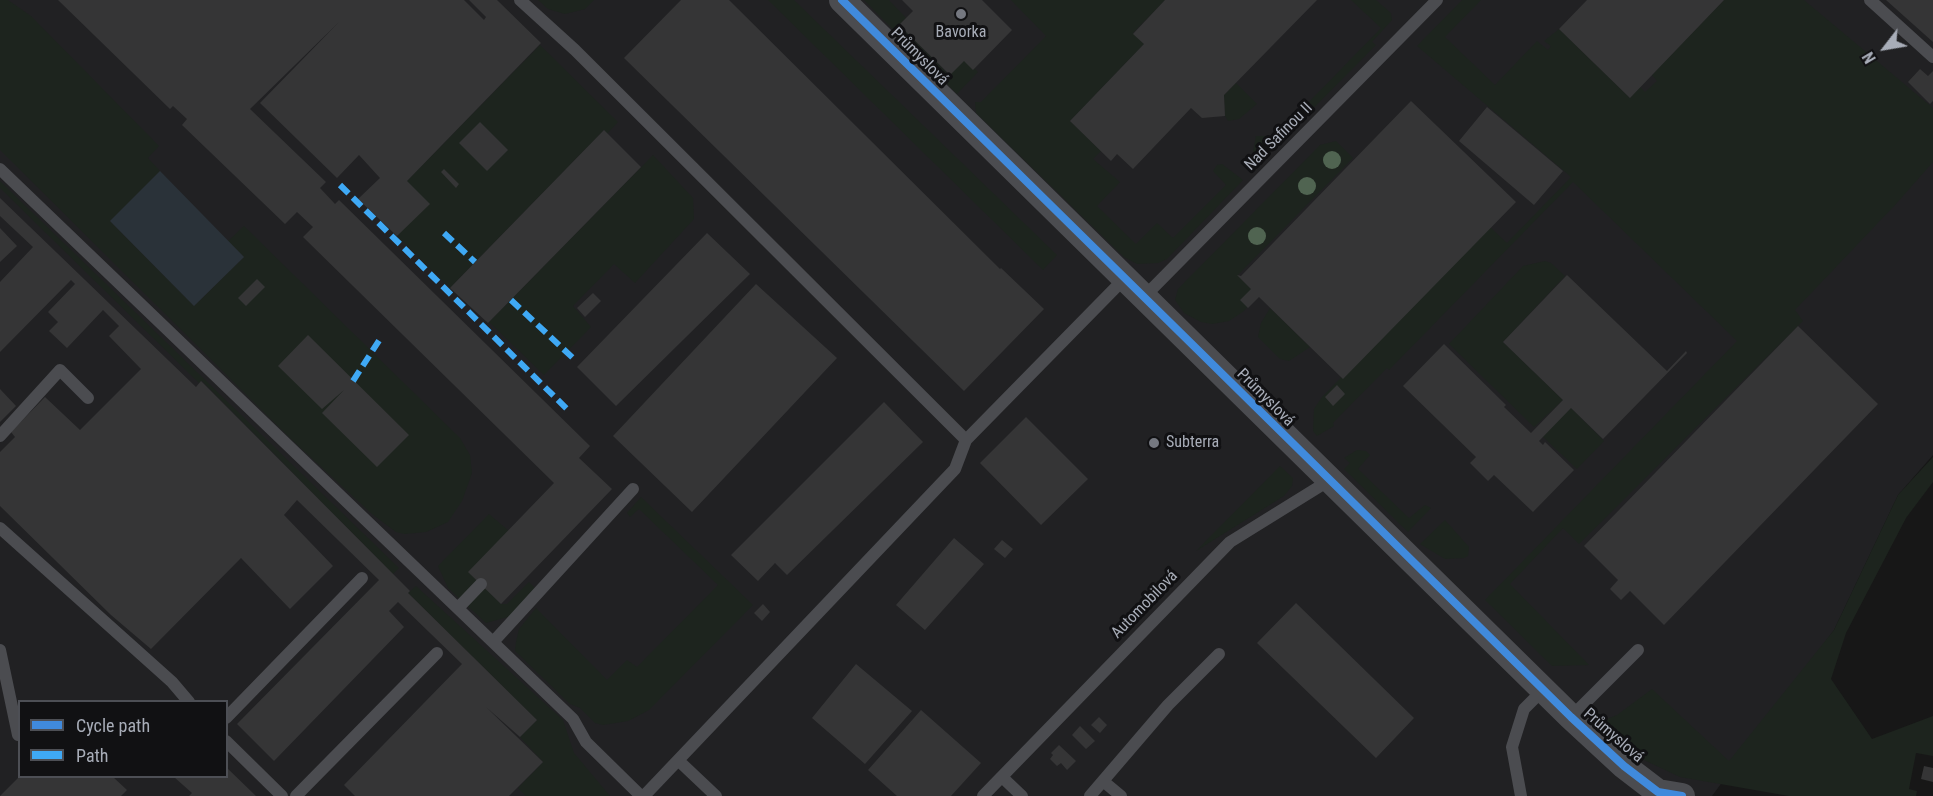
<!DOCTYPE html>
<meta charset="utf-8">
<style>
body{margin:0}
#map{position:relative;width:1933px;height:796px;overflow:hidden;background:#171717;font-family:"Roboto Condensed",sans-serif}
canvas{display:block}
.legend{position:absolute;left:18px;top:700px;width:210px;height:78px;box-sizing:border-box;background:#111113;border:2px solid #4d4f55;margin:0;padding:8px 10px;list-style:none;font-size:18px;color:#a8adb8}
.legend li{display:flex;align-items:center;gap:12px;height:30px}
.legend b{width:30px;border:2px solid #4d4f55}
.north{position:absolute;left:1855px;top:18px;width:60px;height:60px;-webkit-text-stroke:4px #111113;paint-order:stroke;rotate:239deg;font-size:16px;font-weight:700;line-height:24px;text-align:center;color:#a8adb8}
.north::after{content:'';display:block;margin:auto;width:21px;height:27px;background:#a8adb8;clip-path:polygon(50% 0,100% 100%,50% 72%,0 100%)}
</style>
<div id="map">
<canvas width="1933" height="796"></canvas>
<ul class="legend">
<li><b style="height:8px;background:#408adc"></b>Cycle path</li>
<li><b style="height:8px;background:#3fa9f5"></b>Path</li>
</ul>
<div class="north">N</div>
</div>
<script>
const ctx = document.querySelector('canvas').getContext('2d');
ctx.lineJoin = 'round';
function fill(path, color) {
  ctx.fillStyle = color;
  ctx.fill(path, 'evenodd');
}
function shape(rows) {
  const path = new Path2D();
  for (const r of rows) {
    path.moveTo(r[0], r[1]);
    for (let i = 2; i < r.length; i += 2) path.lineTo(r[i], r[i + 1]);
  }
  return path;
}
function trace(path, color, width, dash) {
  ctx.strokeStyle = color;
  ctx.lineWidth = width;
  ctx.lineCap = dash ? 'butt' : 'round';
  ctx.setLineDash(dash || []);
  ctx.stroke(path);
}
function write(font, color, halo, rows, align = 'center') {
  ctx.font = font + ' "Roboto Condensed",sans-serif';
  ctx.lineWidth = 6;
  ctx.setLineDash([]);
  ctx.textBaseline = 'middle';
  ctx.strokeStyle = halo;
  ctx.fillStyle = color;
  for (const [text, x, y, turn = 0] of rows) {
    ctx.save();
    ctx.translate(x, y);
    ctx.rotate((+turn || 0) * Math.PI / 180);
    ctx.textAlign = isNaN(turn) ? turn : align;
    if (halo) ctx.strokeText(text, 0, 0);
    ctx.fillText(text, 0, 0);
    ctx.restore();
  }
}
const built = shape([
 [0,0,1933,0,1933,455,1898,495,1834,630,1712,796,0,796],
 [20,702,226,702,226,776,20,776]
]);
const green = shape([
 [0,0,8,0,31,16,159,146,148,158,160,171,110,221,194,306,244,257,228,241,244,226,460,438,470,455,472,473,462,501,448,522,426,532,405,534,396,532,372,514,291,439,0,150],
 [538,0,594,0,585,9,565,14,548,9],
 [768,0,794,0,1057,255,1043,270],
 [864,0,889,0,906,18,899,25,949,75,965,59,978,72,957,94],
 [1011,0,1165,0,1133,33,1144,44,1070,121,1101,151,1093,159,1120,182,1097,206,1136,244,1157,223,1173,238,1226,185,1213,171,1217,165,1222,164,1243,180,1167,259,1158,263,1137,264,1124,257,976,113,975,102,981,102,1046,36],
 [1351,0,1376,0,1391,13,1392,20,1372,42,1376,45,1261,161,1253,151,1256,136,1267,136,1272,140,1381,28],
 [1462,0,1481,0,1445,37,1495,85,1537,41,1548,50,1551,46,1544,41,1559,29,1630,98,1640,87,1645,92,1657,81,1652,75,1724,0,1804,0,1933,108,1933,162,1896,204,1795,310,1803,321,1579,544,1563,528,1510,584,1589,665,1552,666,1485,600,1737,341,1573,182,1389,370,1387,368,1333,423,1334,426,1317,436,1313,431,1314,409,1322,397,1490,227,1507,243,1571,177,1417,46],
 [540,45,618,122,607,134,604,130,450,288,397,236,407,181],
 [1236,83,1257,104,1239,119,1228,121,1225,116,1224,95],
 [1336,141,1353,158,1238,275,1251,289,1248,306,1244,311,1229,321,1212,324,1201,322,1184,313,1175,300,1178,289,1320,145],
 [653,155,693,198,694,219,635,283,614,264,573,306,591,327,544,375,489,322],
 [0,181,399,568,393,574,202,381,199,383,0,188],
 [1545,261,1551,263,1565,276,1503,342,1563,400,1534,427,1449,344,1523,266],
 [1270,308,1310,347,1289,361,1280,359,1258,337,1261,323],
 [1571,408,1604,441,1577,469,1542,436],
 [1357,450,1366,451,1370,455,1358,469,1409,518,1425,505,1431,508,1408,532,1344,469,1350,463,1344,458],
 [1933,457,1933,482,1906,518,1846,633,1831,679,1872,739,1933,716,1933,756,1916,753,1909,789,1917,791,1916,796,1789,796,1680,777,1642,759,1609,727,1607,719,1617,715,1652,689,1729,761,1834,630,1898,495],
 [1280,466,1293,478,1292,486,1284,496,1196,551],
 [641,497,753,605,649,710,628,721,603,725,595,723,580,708,570,704,515,651,516,642,519,629,536,608,607,680,627,660,637,667,718,585,639,509,630,517,627,513],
 [489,514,509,531,481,584,501,604,507,604,529,582,536,589,511,616,486,623,448,588,438,566],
 [1445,520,1469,547,1468,556,1464,558,1445,559,1420,544],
 [416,586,563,720,574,753,610,796,526,796,518,788,543,762,520,737,537,720,408,593]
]);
const water = shape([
 [160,171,244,257,194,306,110,221]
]);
const building = shape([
 [58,0,464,0,484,20,486,17,469,0,497,0,541,43,407,181,430,204,397,236,358,199,380,178,359,155,337,178,260,103,339,22,250,109,326,182,320,188,335,204,339,200,590,446,579,458,612,489,501,604,468,572,554,483,303,237,313,227,297,212,285,224,182,125,187,119,173,106,170,109],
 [681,0,729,0,1000,269,1001,268,1044,309,964,391,624,58],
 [902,0,982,0,1012,30,973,70,964,61,950,75,899,25,913,11],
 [1165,0,1317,0,1224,95,1225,116,1202,118,1191,108,1133,169,1117,154,1111,161,1070,121,1144,44,1133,34],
 [1587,0,1724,0,1630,98,1559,29],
 [1886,0,1933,0,1933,42],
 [1920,69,1928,76,1933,71,1933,101,1930,104,1908,82],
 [1411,101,1516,202,1343,379,1259,297,1248,308,1240,300,1251,289,1237,275,1241,276],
 [1487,107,1563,171,1534,205,1459,141],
 [480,122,508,150,487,171,459,143],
 [604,130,641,167,488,323,450,288],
 [444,169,459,184,456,188,441,172],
 [0,198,196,387,201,381,410,591,408,593,537,720,520,737,486,707,543,762,509,796,355,796,344,785,462,664,398,602,389,611,404,627,274,761,237,724,379,580,297,500,284,515,333,566,290,609,241,558,151,649,111,615,0,506,0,452,15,437,11,432,45,397,80,430,141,369,109,336,119,326,103,310,67,348,49,331,58,322,48,312,75,284,71,280,0,352,0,282,33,247,0,216],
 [0,228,17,246,0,262],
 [707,233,750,274,616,406,577,367],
 [1567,275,1667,371,1686,351,1687,353,1603,439,1571,408,1539,441,1543,445,1545,442,1574,470,1533,512,1494,475,1488,481,1470,463,1476,457,1403,386,1444,344,1506,405,1504,407,1531,433,1563,400,1503,342],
 [257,279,265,287,246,306,238,298],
 [756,284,837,358,692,512,613,436],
 [593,293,601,301,585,317,577,308],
 [1798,326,1878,404,1664,625,1630,591,1621,600,1610,589,1618,580,1584,546],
 [308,335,409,435,377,467,322,413,344,390,322,409,278,366],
 [1337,385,1345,394,1333,406,1325,397],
 [0,389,16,406,0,422],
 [884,402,923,442,787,575,775,563,758,581,731,555],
 [1026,417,1088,479,1041,525,980,463],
 [954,538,984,564,925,630,896,605],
 [1002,540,1013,549,1005,558,994,549],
 [1296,603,1414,718,1376,758,1257,643],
 [763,604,770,612,762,621,754,613],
 [856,664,912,711,865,764,812,718],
 [921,710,981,763,951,796,897,796,868,770],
 [1099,717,1107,725,1100,733,1091,725],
 [1080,726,1095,741,1086,749,1072,735],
 [1059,745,1076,761,1067,770,1061,763,1057,766,1050,759,1053,755,1051,753],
 [1924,766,1933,768,1933,782,1921,779],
 [226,767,256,796,189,796,192,793,174,777,226,777],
 [19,777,113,777,127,790,121,796,0,796]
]);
const lane = shape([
 [520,0,575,50,966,440,1125,278],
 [1870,0,1933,57],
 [0,169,573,719,586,742,641,796],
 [1144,297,1437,0],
 [0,436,60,370,88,398],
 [0,528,172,682,189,702],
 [458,608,481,584],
 [494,641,633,489],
 [0,650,18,735],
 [1571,717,1638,650],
 [226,718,362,578],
 [226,741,282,796],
 [680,762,716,796],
 [1002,777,1022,796],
 [1103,781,1121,796],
 [296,796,437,653],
 [644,796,955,469,966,440],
 [983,796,1230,542,1330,480],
 [1090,796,1168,705,1219,654],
 [1521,796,1512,747,1524,709,1543,690]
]);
const street = shape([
 [842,0,1571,717,1624,766,1658,792,1682,796]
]);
const quiet = shape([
 [340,185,568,410],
 [444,233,475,262],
 [511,300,574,359],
 [353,381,382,336]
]);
const cycleway = shape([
 [842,0,1571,717,1624,766,1658,792,1682,796]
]);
const trees = [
 [1332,160],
 [1307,186],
 [1257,236]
];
const markers = [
 [961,14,6,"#757880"],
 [1154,443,6,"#757880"]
];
const poiNames = [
 ["Bavorka",961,33],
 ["Subterra",1166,443,"left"]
];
const streetNames = [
 ["Průmyslová",919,57,45],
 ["Nad Safinou II",1279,137,-45],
 ["Průmyslová",1265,398,45],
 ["Automobilová",1145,605,-46],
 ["Průmyslová",1613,736,41]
];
fill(built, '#212123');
fill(green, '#1d241e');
fill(water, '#2a3239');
fill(building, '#353536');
trace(lane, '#4b4c50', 12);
trace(street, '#4b4c50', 26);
trace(quiet, '#3fa9f5', 6, [12, 6]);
trace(cycleway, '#408adc', 8);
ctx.fillStyle = '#506451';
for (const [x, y] of trees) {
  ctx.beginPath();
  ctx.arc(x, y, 9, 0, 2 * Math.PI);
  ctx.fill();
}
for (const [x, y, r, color] of markers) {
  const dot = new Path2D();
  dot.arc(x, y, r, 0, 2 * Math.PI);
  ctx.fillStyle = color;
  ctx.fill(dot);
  trace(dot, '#111113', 2);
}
write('16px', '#a8adb8', '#111113', poiNames);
write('16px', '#a8adb8', '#111113', streetNames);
</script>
